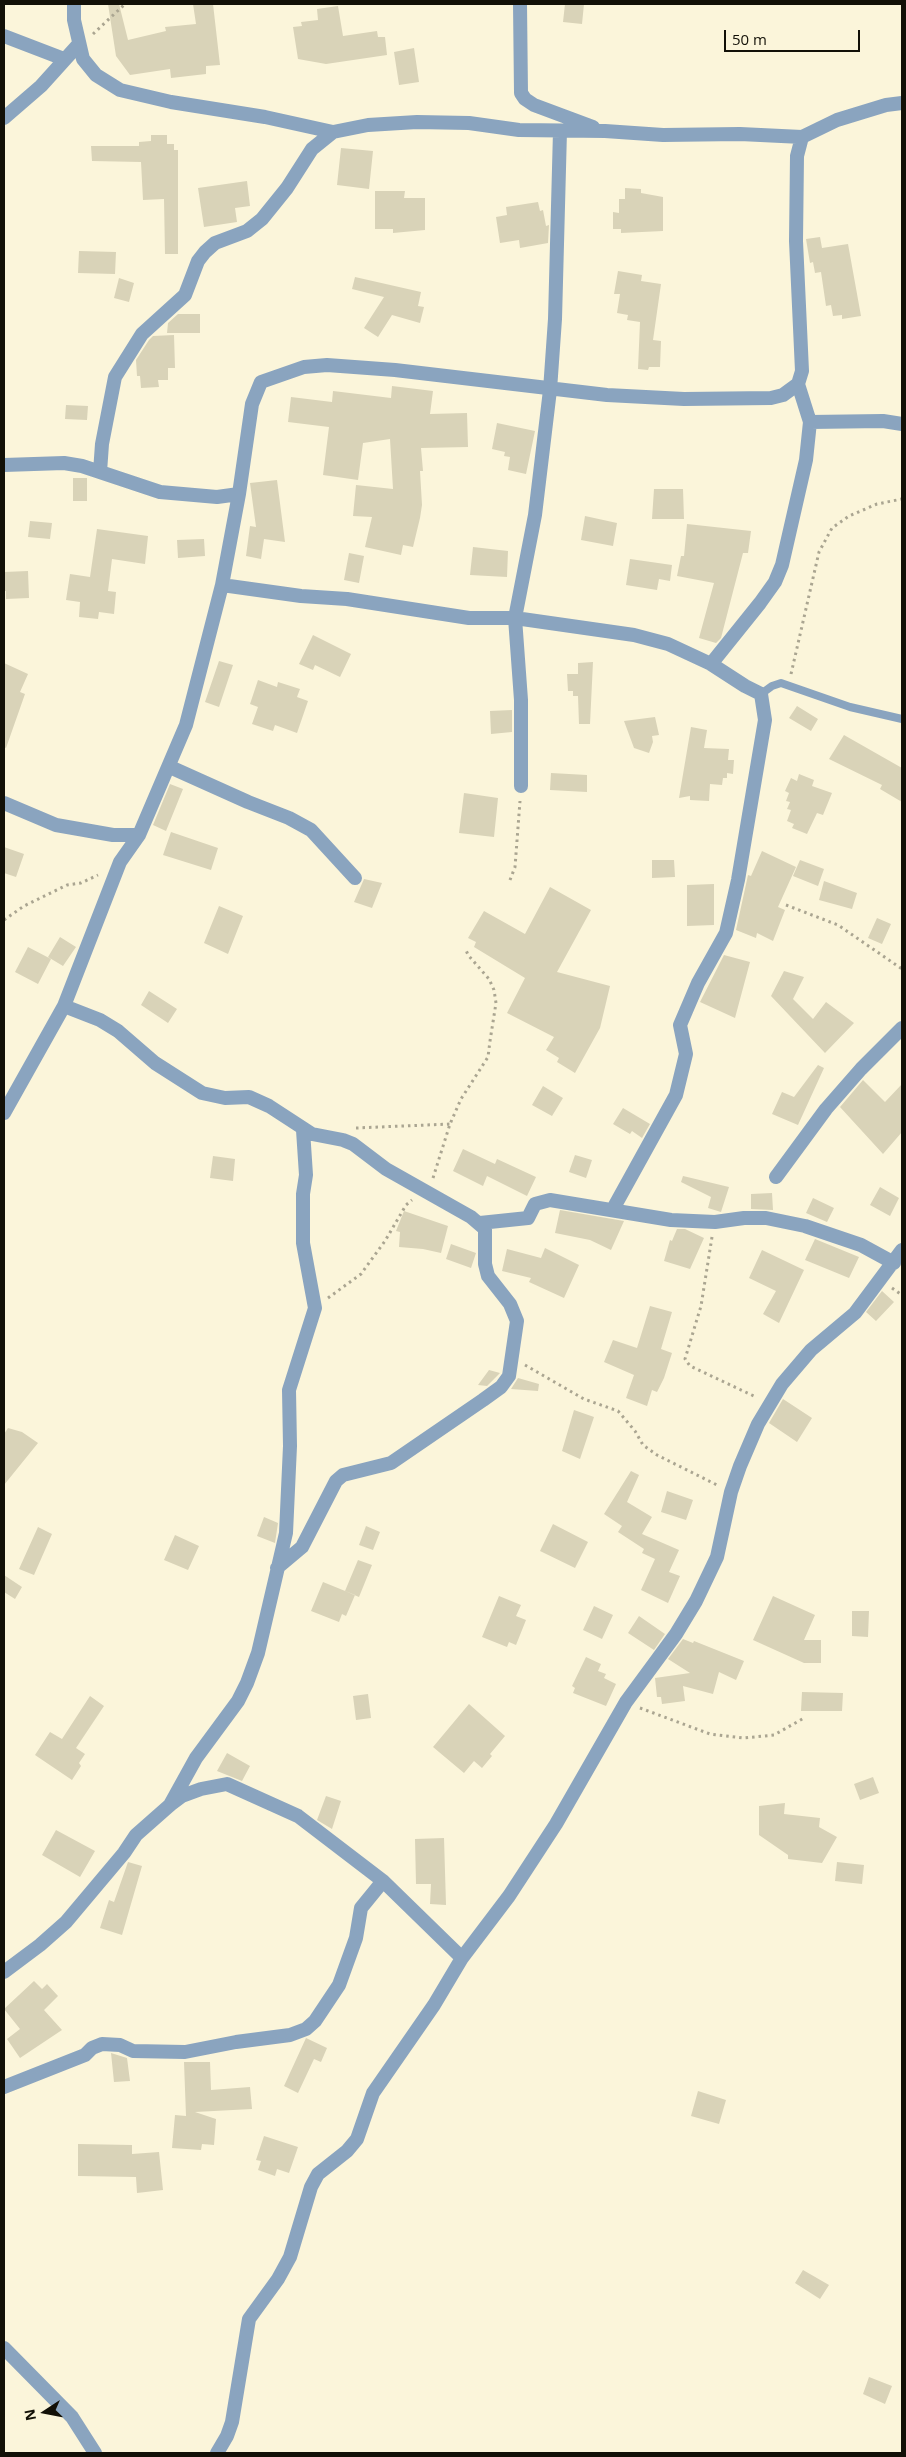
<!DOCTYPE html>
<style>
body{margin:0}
#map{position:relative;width:906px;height:2457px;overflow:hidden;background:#fbf5da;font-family:"Open Sans",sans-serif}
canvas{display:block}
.frame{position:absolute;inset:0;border:5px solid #121007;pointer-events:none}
.north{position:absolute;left:20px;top:2387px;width:50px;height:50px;-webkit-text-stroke:4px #fbf5da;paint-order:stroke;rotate:259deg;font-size:14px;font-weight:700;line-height:20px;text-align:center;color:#121007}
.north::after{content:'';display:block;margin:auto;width:18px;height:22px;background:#121007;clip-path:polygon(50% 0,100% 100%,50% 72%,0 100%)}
.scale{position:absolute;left:724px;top:30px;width:136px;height:22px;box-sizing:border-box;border:2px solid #121007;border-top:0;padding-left:6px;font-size:15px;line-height:18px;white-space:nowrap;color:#121007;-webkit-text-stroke:4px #fbf5da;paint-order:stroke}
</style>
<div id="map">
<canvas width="906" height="2457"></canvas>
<div class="frame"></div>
<div class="north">N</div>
<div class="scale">50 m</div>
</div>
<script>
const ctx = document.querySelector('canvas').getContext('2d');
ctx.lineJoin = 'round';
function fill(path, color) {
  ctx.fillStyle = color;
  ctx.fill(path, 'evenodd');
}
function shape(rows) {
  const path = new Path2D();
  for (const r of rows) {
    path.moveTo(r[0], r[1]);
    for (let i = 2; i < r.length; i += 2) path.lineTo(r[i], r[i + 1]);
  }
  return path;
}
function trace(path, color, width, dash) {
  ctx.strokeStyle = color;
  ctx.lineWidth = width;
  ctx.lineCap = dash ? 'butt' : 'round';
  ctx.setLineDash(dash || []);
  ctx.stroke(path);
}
const building = shape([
 [108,4,119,4,128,40,166,31,165,27,196,24,193,4,213,4,220,65,206,66,206,74,171,78,170,69,130,75,116,56],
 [565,4,584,4,582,24,563,22],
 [338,6,343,36,377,31,378,37,385,37,387,55,326,64,298,59,293,27,302,26,301,22,318,20,317,9],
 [414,48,419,82,399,85,394,52],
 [151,135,167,135,167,144,174,144,174,150,178,150,178,254,165,254,164,199,143,200,141,162,92,161,91,146,139,146,139,142,151,141],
 [341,148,373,151,369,189,337,185],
 [247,181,250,206,235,208,237,222,204,227,198,188],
 [625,188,641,189,641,193,663,197,663,231,621,233,621,229,613,229,613,212,619,213,619,199,625,199],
 [375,191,405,191,404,198,425,198,425,230,393,233,393,229,375,229],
 [538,202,540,211,543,210,546,226,549,225,548,243,520,248,519,240,500,243,496,217,507,215,506,207],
 [820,237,822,248,848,244,861,316,842,319,842,315,833,316,831,305,826,306,821,272,815,273,813,262,810,263,806,239],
 [79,251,116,252,115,274,78,273],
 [618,271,642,275,641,281,661,284,653,340,661,341,660,367,649,367,648,370,638,369,640,322,627,320,628,315,617,313,620,294,614,294],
 [355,277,421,292,418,306,424,307,420,323,392,315,378,337,364,328,384,297,352,289],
 [119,278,134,283,129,302,114,298],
 [178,314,200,314,200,333,167,333,168,323],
 [174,335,175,368,168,368,168,380,158,380,159,387,141,388,140,376,137,376,136,360,149,340,153,336],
 [392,386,433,391,430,414,467,413,468,447,421,448,423,471,420,471,422,505,420,518,413,547,403,545,401,555,365,547,372,517,353,516,356,485,393,489,390,439,363,443,358,480,323,475,329,427,288,422,291,397,332,402,333,391,391,398],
 [66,405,88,406,87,420,65,419],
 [497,423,535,431,526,474,508,470,510,457,504,456,505,452,492,449],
 [73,478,87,478,87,501,73,501],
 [277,480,285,542,264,539,261,559,246,556,250,526,256,527,250,483],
 [654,489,683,489,684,519,652,519],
 [585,516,617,523,613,546,581,540],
 [30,521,52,523,50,539,28,537],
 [687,524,751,531,748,553,743,553,721,638,716,643,699,638,714,583,677,576,681,556,684,556],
 [97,529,148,536,145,564,112,559,108,591,116,592,114,614,99,612,98,619,79,617,80,602,66,600,70,574,90,577],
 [204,539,205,556,178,558,177,540],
 [473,547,508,551,507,577,470,575],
 [349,553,364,556,359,583,344,580],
 [630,559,672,565,670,581,659,579,657,590,626,585],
 [28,571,29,598,6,599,6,591,4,591,4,572],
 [313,635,351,654,340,677,315,665,313,670,299,664],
 [219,661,233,665,219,707,205,702],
 [593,662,590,724,579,724,578,696,573,696,573,691,568,691,567,674,578,674,578,663],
 [4,663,28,674,20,692,25,694,6,748,4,747],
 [258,680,277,687,278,682,300,689,297,697,308,701,297,733,275,725,273,731,252,724,258,707,250,704],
 [797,706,818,719,811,731,789,718],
 [512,710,512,732,491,734,490,711],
 [655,717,659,735,652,736,653,742,649,753,634,748,624,721],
 [691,727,707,730,704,748,729,749,728,760,734,760,733,774,727,773,727,778,723,778,722,785,710,784,709,801,690,800,690,796,679,798],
 [844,735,902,768,902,802,880,789,882,785,829,759],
 [551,773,587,775,587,792,550,790],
 [799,774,814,780,812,786,832,793,823,815,817,813,807,834,792,828,794,824,787,821,791,810,787,809,790,802,786,801,789,793,785,791,791,778,797,781],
 [170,784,183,789,166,831,153,825],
 [464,793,498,798,494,837,459,833],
 [171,832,218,848,211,870,163,855],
 [4,847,24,854,16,877,4,873],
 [762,851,796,867,778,907,785,910,773,941,757,933,756,938,736,930,748,875,751,876],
 [652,860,674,860,675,877,652,878],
 [800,860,824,869,818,886,793,876],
 [364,879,382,883,372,908,354,902],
 [824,881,857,893,852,909,819,900],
 [714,884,714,925,687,926,687,885],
 [550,887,591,910,557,972,610,986,600,1028,575,1073,557,1062,559,1058,546,1050,554,1037,507,1013,525,978,474,947,476,942,468,938,484,911,525,934],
 [219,906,243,916,228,954,204,943],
 [877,918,891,924,882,944,868,938],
 [60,937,76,947,63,966,48,957],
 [28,947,51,959,38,984,15,972],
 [724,955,750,962,735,1018,700,1002],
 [784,971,804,977,793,999,813,1019,826,1002,854,1023,825,1053,771,996],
 [149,991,177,1009,168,1023,141,1005],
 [818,1065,824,1068,798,1125,772,1114,782,1092,794,1097],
 [863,1080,885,1102,902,1084,902,1132,883,1154,840,1107],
 [543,1086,563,1098,552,1116,532,1105],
 [623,1108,650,1124,642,1138,632,1131,630,1134,613,1124],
 [463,1149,495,1164,497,1159,536,1177,527,1196,487,1176,483,1186,453,1171],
 [575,1155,592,1160,586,1178,569,1172],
 [213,1156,235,1159,233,1181,210,1178],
 [683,1176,729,1187,721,1212,708,1208,711,1197,681,1182],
 [880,1187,899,1198,890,1216,870,1205],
 [772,1193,773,1210,751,1209,751,1194],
 [813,1198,834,1208,827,1222,806,1213],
 [560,1210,624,1221,611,1250,590,1240,555,1233],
 [404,1211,448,1226,441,1253,423,1249,399,1247,400,1232,396,1231],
 [677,1229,685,1229,704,1238,690,1269,664,1261,670,1240,672,1241],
 [815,1239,859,1257,849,1278,805,1260],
 [451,1244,476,1253,471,1268,446,1259],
 [545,1248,579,1265,564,1298,529,1282,531,1278,502,1271,507,1249,541,1258],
 [762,1250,804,1270,779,1323,763,1314,776,1291,749,1278],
 [882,1291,894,1302,876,1321,866,1312],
 [650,1306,672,1312,661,1349,672,1353,664,1378,657,1392,652,1390,647,1406,626,1398,634,1375,604,1362,613,1340,637,1348],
 [489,1370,500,1373,487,1386,478,1385],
 [518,1378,539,1384,538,1391,511,1389],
 [783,1399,812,1418,797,1442,769,1423],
 [574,1410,594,1417,580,1459,562,1451],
 [8,1428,22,1432,38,1443,4,1485,4,1434],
 [631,1471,639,1475,627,1502,652,1517,642,1534,679,1550,669,1572,680,1576,668,1603,641,1590,655,1559,642,1553,644,1549,618,1532,622,1526,604,1514],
 [667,1491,693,1500,686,1520,661,1512],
 [264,1517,278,1523,275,1543,257,1536],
 [553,1524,588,1542,575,1568,540,1551],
 [366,1526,380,1532,373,1550,359,1545],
 [38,1527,52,1534,34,1575,19,1569],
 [175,1535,199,1546,188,1570,164,1560],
 [358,1560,372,1565,359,1597,345,1591],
 [4,1575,22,1587,15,1599,4,1592],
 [323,1582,355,1595,346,1616,342,1614,339,1622,311,1611],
 [499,1596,521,1605,516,1616,526,1620,516,1645,509,1642,507,1647,482,1637],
 [773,1596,815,1615,804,1640,821,1640,821,1663,804,1663,753,1640],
 [594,1606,613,1615,602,1639,583,1630],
 [852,1611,869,1611,868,1637,852,1636],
 [639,1616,665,1634,654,1650,628,1633],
 [683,1639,693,1643,694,1641,744,1661,736,1680,719,1672,713,1694,683,1686,685,1701,662,1704,661,1697,657,1697,655,1678,690,1673,668,1659],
 [586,1657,601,1664,598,1671,606,1674,604,1678,616,1684,606,1706,573,1693,575,1688,572,1686],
 [802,1692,843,1693,842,1711,801,1711],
 [368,1694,371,1718,356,1720,353,1696],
 [90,1696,104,1706,76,1748,85,1754,79,1763,81,1766,72,1780,35,1755,50,1732,62,1739],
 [469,1704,505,1736,490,1754,492,1756,482,1768,474,1761,464,1773,433,1747],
 [227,1753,250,1766,242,1781,217,1771],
 [873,1777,879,1793,860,1800,854,1784],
 [326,1796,341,1801,332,1829,317,1820],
 [785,1803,784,1814,820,1818,819,1827,837,1837,822,1863,788,1859,788,1855,759,1835,759,1806],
 [56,1830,95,1851,80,1877,42,1855],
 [444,1838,446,1905,430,1904,431,1884,416,1884,415,1839],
 [128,1862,142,1866,122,1935,100,1928,109,1900,114,1902],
 [837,1862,864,1865,862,1884,835,1881],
 [34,1981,42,1989,47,1984,58,1996,44,2010,62,2030,20,2058,7,2039,20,2029,4,2009],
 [306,2038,327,2048,321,2062,314,2059,298,2093,284,2086],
 [111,2053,127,2058,130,2081,114,2082],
 [184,2062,210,2062,211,2090,250,2087,252,2109,195,2112,216,2119,214,2145,202,2144,201,2150,172,2148,175,2115,186,2116],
 [698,2091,726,2100,719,2124,691,2116],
 [264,2136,298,2147,289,2173,277,2169,275,2176,258,2170,261,2161,256,2160],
 [78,2144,132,2145,132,2154,159,2152,163,2190,137,2193,136,2177,78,2176],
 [803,2270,829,2285,820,2299,795,2283],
 [869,2377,892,2386,885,2404,863,2394]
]);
const path = shape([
 [93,34,125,4],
 [791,674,819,552,832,528,849,516,877,504,902,499],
 [510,880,515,867,520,801],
 [786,905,838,925,902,969],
 [4,920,24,906,67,885,81,883,98,875],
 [356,1128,450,1124],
 [433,1178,450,1124,461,1099,488,1057,490,1041,496,1003,494,990,489,979,468,955,466,950],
 [712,1237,701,1306,685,1359,690,1366,756,1397],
 [892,1288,902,1295],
 [328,1298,361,1274,385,1241,406,1205,412,1200],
 [525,1365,584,1399,618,1411,635,1431,643,1445,657,1455,717,1485],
 [640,1708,710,1734,744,1738,774,1735,804,1718]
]);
const service = shape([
 [761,694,772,686,781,683,850,707,902,719]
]);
const minor = shape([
 [74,4,74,20,83,59,96,75,120,90,171,102,265,117,333,132],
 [520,4,521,93,525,99,534,105,593,127],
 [4,36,64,59],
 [4,118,41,86,78,45],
 [810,422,883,421,902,424],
 [4,465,64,463,82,466,160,492,217,497,239,494],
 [100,472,102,444,115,377,142,334,185,295,198,261,205,252,215,243,247,231,262,219,287,188,312,149,333,132,368,125,417,122,469,123,519,130,605,131,663,135,740,134,802,137],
 [222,585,301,596,347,599,469,618,515,618,634,635,668,644,711,664,745,686,761,694,765,720,738,880,726,933,698,983,680,1025,686,1054,676,1095,613,1209],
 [711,664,760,603,775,582,782,565,806,460,810,422,798,384],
 [170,767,248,802,289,818,311,830,355,878],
 [521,786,521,700,515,618,535,515,550,390,555,319,560,131],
 [4,803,56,825,113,835,139,835],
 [64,1006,100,1020,118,1031,155,1063,202,1093,225,1098,249,1097,269,1106,312,1134,343,1140,353,1144,386,1169,471,1217,485,1229,485,1264,488,1276,510,1304,517,1321,509,1376,501,1387,483,1400,391,1463,343,1475,336,1481,302,1547,277,1568],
 [4,1113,64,1006,120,862,139,835,186,725,222,585,239,494,252,404,261,382,304,367,327,365,395,370,607,395,684,399,771,398,783,395,798,384,802,371,796,241,797,156,802,137,837,120,886,105,902,103],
 [776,1177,826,1109,861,1069,902,1028],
 [480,1223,528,1218,535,1204,550,1200,671,1220,715,1222,744,1218,766,1218,805,1226,861,1245,894,1263],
 [170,1805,196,1758,238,1701,247,1683,258,1653,286,1533,290,1446,289,1390,315,1308,303,1243,303,1194,306,1175,303,1130],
 [4,1972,40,1945,66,1922,124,1853,136,1835,170,1805,182,1796,201,1789,227,1784,298,1816,383,1881,462,1958],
 [4,2087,85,2055,92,2048,102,2044,120,2045,133,2051,185,2052,236,2042,290,2035,306,2029,315,2021,339,1985,356,1938,361,1908,383,1881],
 [4,2348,72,2417,95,2453],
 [217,2453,227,2436,232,2422,249,2319,278,2279,290,2257,311,2187,318,2174,347,2151,357,2139,373,2093,434,2005,462,1958,509,1896,556,1824,626,1702,676,1634,696,1601,717,1557,731,1492,740,1466,758,1424,782,1384,811,1350,855,1313,902,1250]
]);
fill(building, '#d9d3b8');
trace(path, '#aaa591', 3, [2.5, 4]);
trace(service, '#8aa4bf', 8);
trace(minor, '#8aa4bf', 14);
</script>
